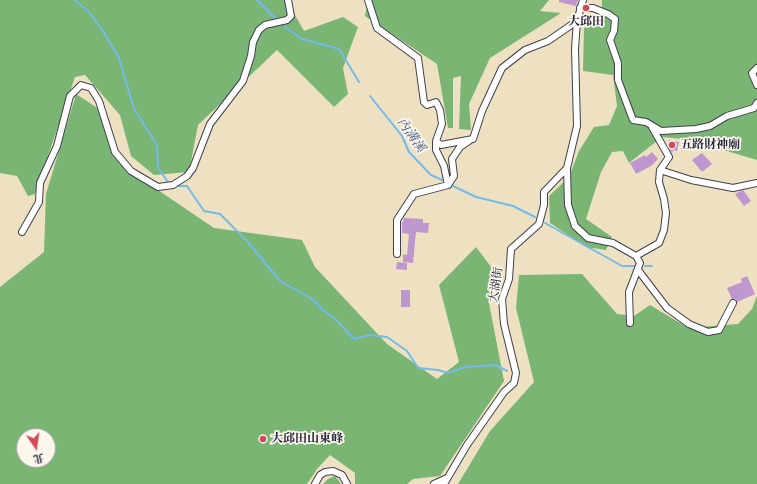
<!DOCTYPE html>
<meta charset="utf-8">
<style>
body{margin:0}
#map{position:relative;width:757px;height:484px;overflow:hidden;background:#ede1c1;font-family:"Libre Caslon Text","Noto Serif TC",serif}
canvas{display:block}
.north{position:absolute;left:16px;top:428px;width:40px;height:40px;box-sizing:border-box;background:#fbf7ec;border:1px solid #a4a2a5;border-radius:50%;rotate:167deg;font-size:11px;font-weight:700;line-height:16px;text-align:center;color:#22223b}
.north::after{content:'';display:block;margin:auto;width:14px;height:18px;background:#d1495b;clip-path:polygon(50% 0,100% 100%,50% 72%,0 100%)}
</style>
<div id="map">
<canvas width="757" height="484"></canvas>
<div class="north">北</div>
</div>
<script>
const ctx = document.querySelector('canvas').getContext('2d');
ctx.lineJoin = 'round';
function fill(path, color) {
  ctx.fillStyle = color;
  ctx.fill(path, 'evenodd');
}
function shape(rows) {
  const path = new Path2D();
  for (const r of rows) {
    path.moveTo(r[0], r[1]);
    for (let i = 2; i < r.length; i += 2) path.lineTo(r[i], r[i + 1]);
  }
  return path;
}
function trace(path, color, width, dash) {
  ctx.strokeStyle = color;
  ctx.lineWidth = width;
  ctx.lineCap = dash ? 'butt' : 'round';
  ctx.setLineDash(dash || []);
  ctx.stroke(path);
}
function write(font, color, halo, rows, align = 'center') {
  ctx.font = font + ' "Libre Caslon Text","Noto Serif TC",serif';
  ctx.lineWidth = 3.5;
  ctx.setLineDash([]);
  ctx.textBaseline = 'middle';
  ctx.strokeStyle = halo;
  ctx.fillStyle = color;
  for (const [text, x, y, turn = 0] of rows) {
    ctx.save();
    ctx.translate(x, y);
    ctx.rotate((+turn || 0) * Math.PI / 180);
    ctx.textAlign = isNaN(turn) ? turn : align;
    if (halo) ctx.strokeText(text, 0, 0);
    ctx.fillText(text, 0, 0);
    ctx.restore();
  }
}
const forest = shape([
 [0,0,292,0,292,10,304,31,343,17,358,27,343,68,348,94,334,107,277,50,198,125,189,172,154,175,131,156,120,115,85,75,75,77,35,194,28,196,17,176,0,173],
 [368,0,549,0,540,11,561,13,490,58,469,104,471,130,459,129,461,76,453,78,453,128,448,128,437,64,365,16],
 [602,0,757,0,757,160,720,149,682,139,662,137,629,163,623,151,612,152,601,172,586,219,612,237,606,250,586,247,550,223,549,196,569,177,579,151,594,127,609,125,617,106,613,75,583,71,584,28,601,21],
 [76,94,99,109,124,167,214,228,302,240,315,267,387,344,437,379,459,362,439,285,476,247,498,276,489,303,504,381,440,476,413,479,407,484,355,484,355,473,330,455,317,469,307,484,0,484,0,287,44,252,46,194],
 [24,436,48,436,48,460,24,460],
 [582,274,617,314,634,316,650,305,688,328,738,324,752,309,757,296,757,484,458,484,490,431,534,382,516,308,519,275],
 [335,476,341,484,323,484,328,479]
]);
const stream = shape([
 [74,0,88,11,101,28,119,58,134,109,157,145,158,168,168,182],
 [257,0,275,18],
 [285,27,302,39,339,49,359,82],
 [370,96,402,136,409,152,431,175,442,180],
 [177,186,187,186,204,211,220,214,247,241,280,281,312,299,323,310,334,318,354,339,370,335,387,337,407,351,418,368,438,370,448,373,465,367,496,365,507,371],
 [453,186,476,197,513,206,535,217],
 [545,223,622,266,634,266],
 [645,266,652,266]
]);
const building = shape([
 [559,0,578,0,576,6,559,2],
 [669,140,679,142,677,151,673,150,672,153,668,147],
 [652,152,658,159,651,166,636,174,630,163,645,155,646,157],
 [702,153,712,164,702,172,692,160],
 [743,190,751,201,744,206,735,194],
 [404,218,423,219,423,223,429,223,428,233,416,232,413,263,403,262,403,254,407,255,409,234,402,233,402,222,403,222],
 [397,262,407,263,407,270,396,269],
 [747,276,755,294,737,302,735,299,732,299,727,288,742,282,741,279],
 [401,290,410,290,410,307,401,307]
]);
const minor = shape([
 [368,0,377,28,418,58,424,102,427,105,436,102,440,110,442,124,436,141,441,145,473,139,482,111,502,68,525,50,548,41,577,21],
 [580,8,593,8,608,14,615,19,614,31,610,40,618,63,618,80,633,120,646,122,661,131,696,129,710,126,727,116,754,108,757,103],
 [757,68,752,73,757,85],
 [436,141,436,150,444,166,448,185],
 [567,168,568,205,575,226,588,238,613,243,636,256],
 [660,170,691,180,733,188,757,183],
 [22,232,39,202,40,183,57,146,70,96,81,85,91,88,99,101,115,152,131,171,158,187,173,185,187,176,193,168,210,124,243,81,251,56,253,42,259,30,265,25,287,20,291,16,288,0],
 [397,254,397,220,414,194,448,185,454,176,452,159,460,147,469,141],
 [638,270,667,308,689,324,708,332,719,330,733,303],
 [630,323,629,292,640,263,636,256,659,243,664,230,666,213,664,199,659,182,660,170,669,157,652,127],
 [315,484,320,475,325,472,333,471,342,475,347,484],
 [434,484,447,478],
 [444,484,467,445,504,392,514,383,516,373,504,324,502,299,509,279,511,249,539,224,544,205,544,192,567,168,577,126,575,49,577,21,583,0]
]);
const markers = [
 [586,8,4,"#d1495b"],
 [672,145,4,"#d1495b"],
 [263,439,4,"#d1495b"]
];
const poiNames = [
 ["大邱田",586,22,"center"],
 ["五路財神廟",680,145],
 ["大邱田山東峰",271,439]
];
const streetNames = [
 ["大湖街",496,285,-81]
];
const waterNames = [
 ["內溝溪",411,135,55]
];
fill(forest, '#7ab574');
trace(stream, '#74baeb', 2);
fill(building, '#be97cf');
trace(minor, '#403f4f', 8);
trace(minor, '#fff', 6);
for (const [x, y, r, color] of markers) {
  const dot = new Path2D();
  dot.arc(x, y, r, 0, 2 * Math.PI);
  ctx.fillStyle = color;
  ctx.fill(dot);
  trace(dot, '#fbf7ec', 1.5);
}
write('bold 12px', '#22223b', '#fbf7ec', poiNames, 'left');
write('12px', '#22223b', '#fbf7ec', streetNames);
write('italic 13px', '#3f5779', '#fbf7ec', waterNames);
</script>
